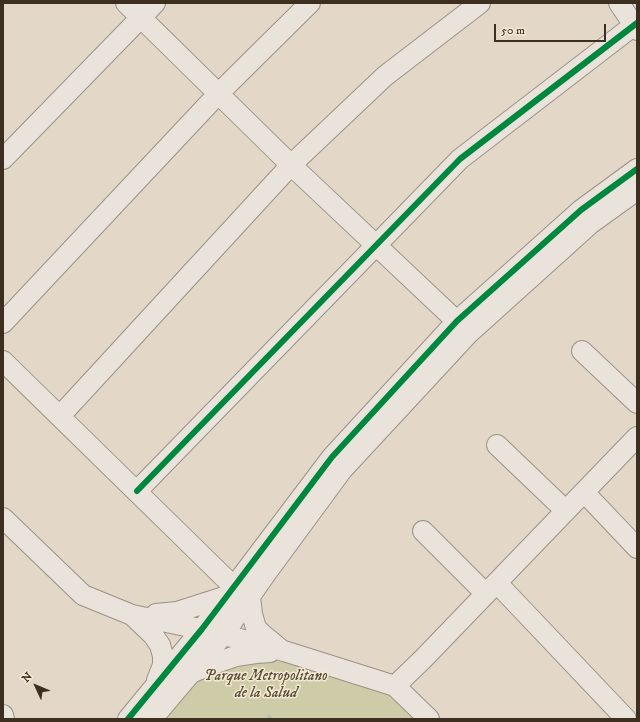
<!DOCTYPE html>
<style>
body{margin:0}
#map{position:relative;width:640px;height:722px;overflow:hidden;background:#e3d8c7;font-family:"IM FELL DW Pica",serif}
canvas{display:block}
.frame{position:absolute;inset:0;border:4px solid #3d2f20;pointer-events:none}
.north{position:absolute;left:16px;top:666px;width:40px;height:40px;-webkit-text-stroke:3px #f5e8d3;paint-order:stroke;rotate:314deg;font-size:11px;font-weight:700;line-height:16px;text-align:center;color:#3d2f20}
.north::after{content:'';display:block;margin:auto;width:14px;height:18px;background:#3d2f20;clip-path:polygon(50% 0,100% 100%,50% 72%,0 100%)}
.scale{position:absolute;left:494px;top:24px;width:112px;height:18px;box-sizing:border-box;border:2px solid #3d2f20;border-top:0;padding-left:5px;font-size:12px;line-height:14px;white-space:nowrap;color:#3d2f20;-webkit-text-stroke:3px #f5e8d3;paint-order:stroke}
</style>
<div id="map">
<canvas width="640" height="722"></canvas>
<div class="frame"></div>
<div class="north">N</div>
<div class="scale">50 m</div>
</div>
<script>
const ctx = document.querySelector('canvas').getContext('2d');
ctx.lineJoin = 'round';
function fill(path, color) {
  ctx.fillStyle = color;
  ctx.fill(path, 'evenodd');
}
function shape(rows) {
  const path = new Path2D();
  for (const r of rows) {
    path.moveTo(r[0], r[1]);
    for (let i = 2; i < r.length; i += 2) path.lineTo(r[i], r[i + 1]);
  }
  return path;
}
function trace(path, color, width, dash) {
  ctx.strokeStyle = color;
  ctx.lineWidth = width;
  ctx.lineCap = dash ? 'butt' : 'round';
  ctx.setLineDash(dash || []);
  ctx.stroke(path);
}
function write(font, color, halo, rows, align = 'center') {
  ctx.font = font + ' "IM FELL DW Pica",serif';
  ctx.lineWidth = 3;
  ctx.setLineDash([]);
  ctx.textBaseline = 'middle';
  ctx.strokeStyle = halo;
  ctx.fillStyle = color;
  for (const [text, x, y, turn = 0] of rows) {
    ctx.save();
    ctx.translate(x, y);
    ctx.rotate((+turn || 0) * Math.PI / 180);
    ctx.textAlign = isNaN(turn) ? turn : align;
    if (halo) ctx.strokeText(text, 0, 0);
    ctx.fillText(text, 0, 0);
    ctx.restore();
  }
}
const green = shape([
 [256,653,395,686,431,719,152,719,191,673]
]);
const stream = shape([
 [269,717,271,719]
]);
const minor = shape([
 [126,3,291,165,466,330],
 [619,3,637,30],
 [3,159,155,3],
 [3,323,218,94,310,3],
 [582,351,637,403],
 [3,361,234,587],
 [60,416,291,165,385,76,480,3],
 [497,445,566,511],
 [137,491,460,159,637,23],
 [584,492,637,548],
 [3,518,83,595,132,615,210,631,284,651,395,686,429,719],
 [423,531,486,594],
 [497,583,626,719],
 [250,596,252,614,256,628,262,634,279,648],
 [156,614,177,612,227,596],
 [132,615,153,635,160,645,163,656,163,665,157,680],
 [193,672,210,665,236,656,256,653,270,652],
 [395,686,423,659,637,437],
 [3,715,4,719],
 [128,719,202,629,332,457,457,321,581,210,637,169],
 [152,719,223,635,267,572,342,470,469,333,590,224,637,190]
]);
const cycleway = shape([
 [137,491,460,159,637,23],
 [128,719,202,629,332,457,457,321,581,210,637,169]
]);
const parkNames = [
 ["Parque Metropolitano",266,677],
 ["de la Salud",266,694]
];
fill(green, '#cdcba8');
trace(stream, '#b0c4ba', 4.5);
trace(minor, '#9a9287', 22);
trace(minor, '#e9e3db', 20);
trace(cycleway, '#00873e', 6);
write('italic 15px', '#564c36', '#f5e8d3', parkNames);
</script>
